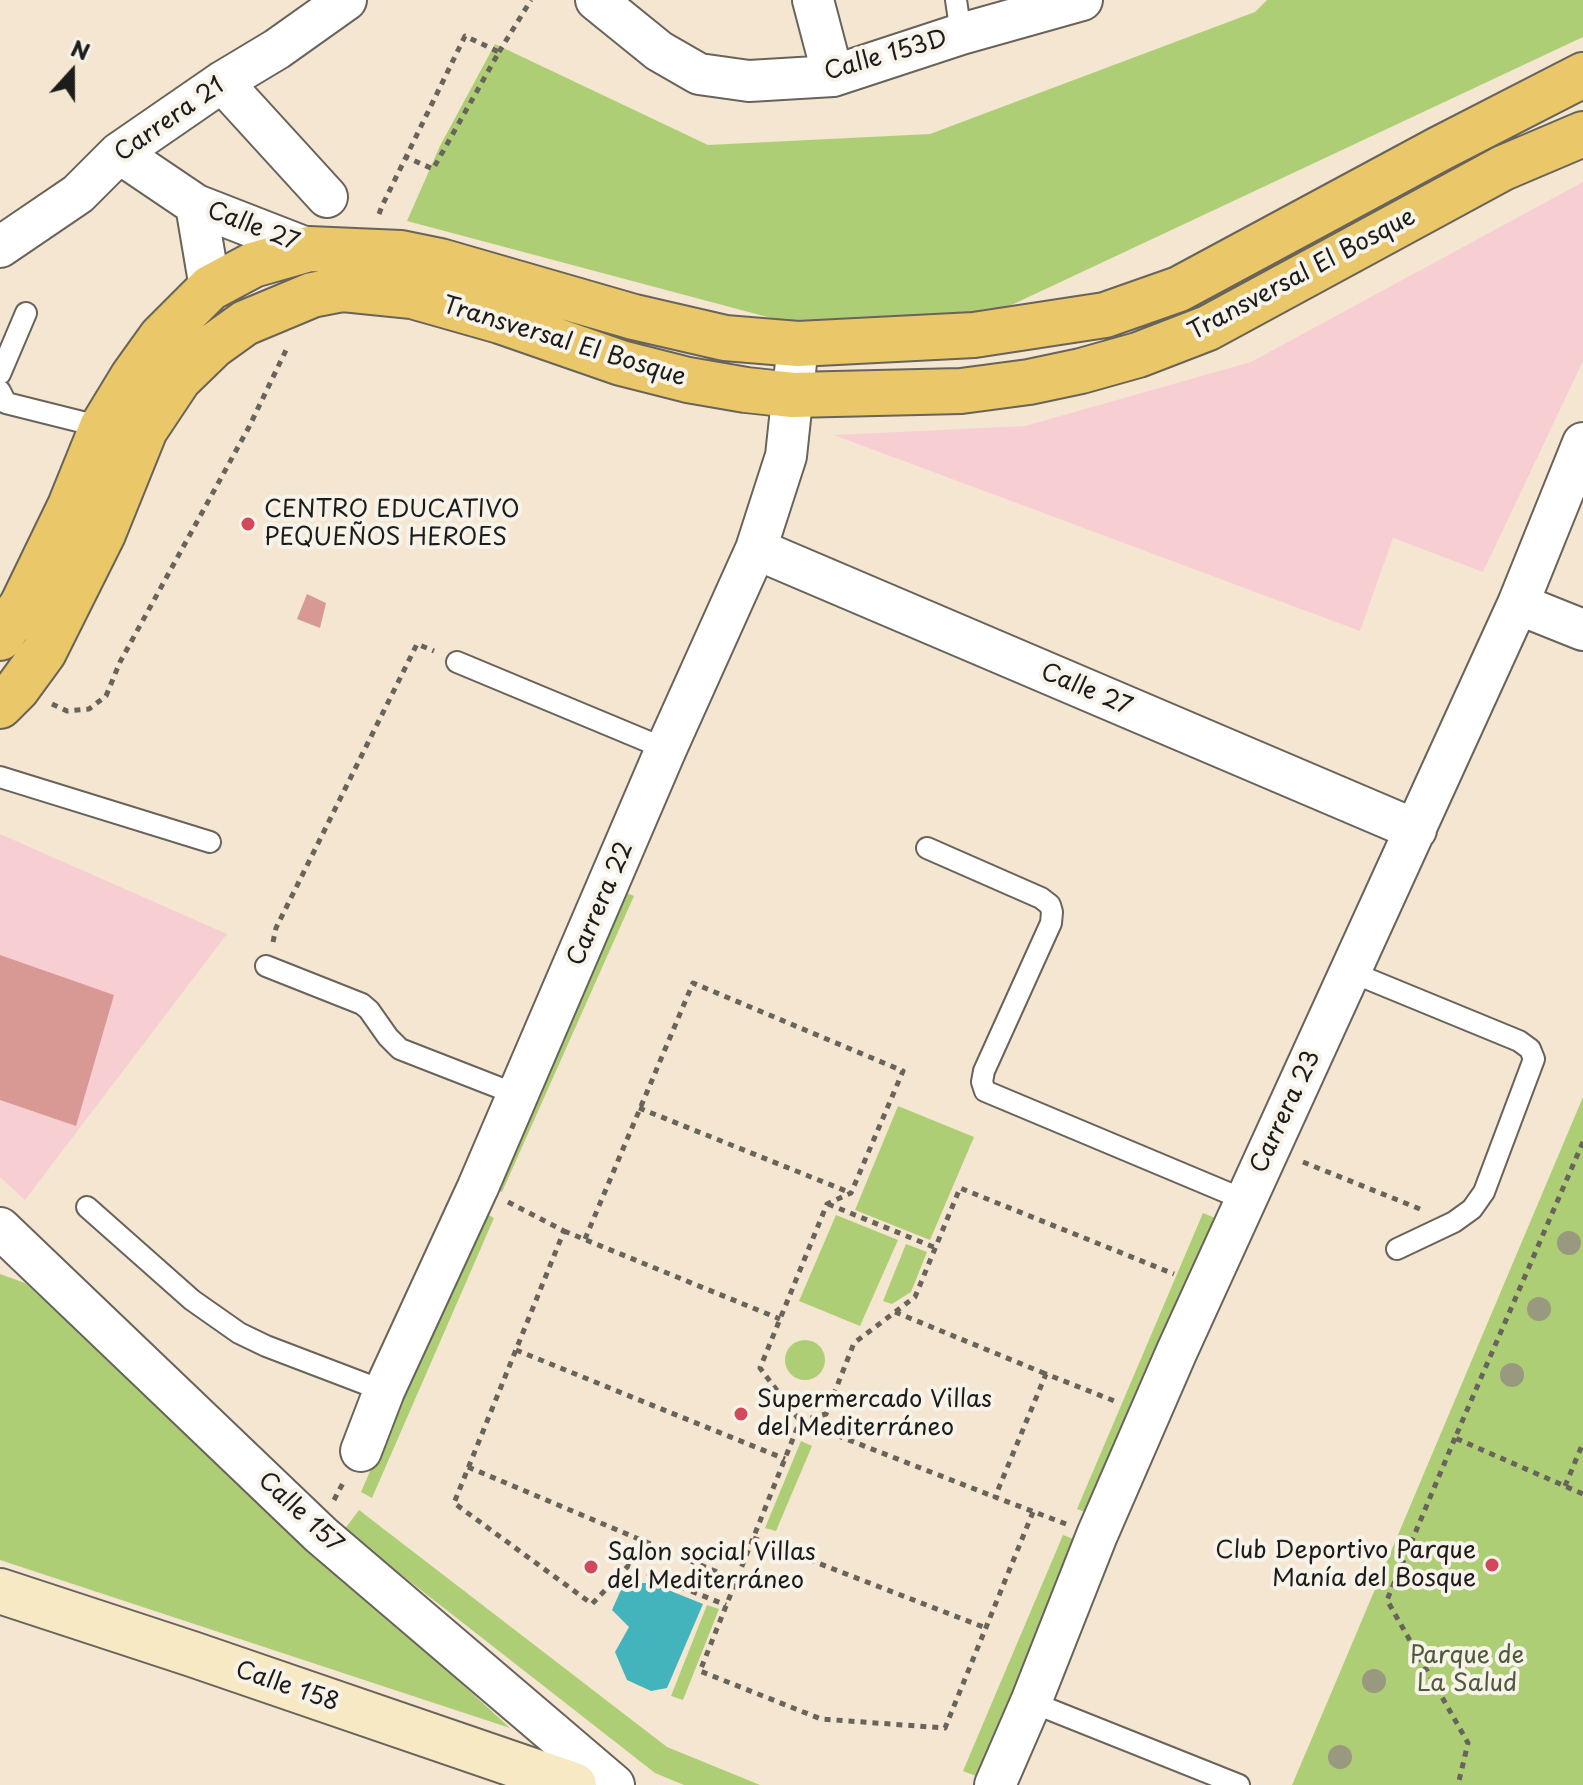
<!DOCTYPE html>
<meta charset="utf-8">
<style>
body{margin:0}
#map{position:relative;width:1583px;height:1785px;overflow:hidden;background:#f4e6d0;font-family:"Playpen Sans",sans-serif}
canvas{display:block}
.north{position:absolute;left:32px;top:32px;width:80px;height:80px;-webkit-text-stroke:6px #f7f3e8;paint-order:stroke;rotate:21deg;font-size:22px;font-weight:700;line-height:32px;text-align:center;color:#1c1c1c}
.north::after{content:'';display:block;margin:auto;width:28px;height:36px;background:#1c1c1c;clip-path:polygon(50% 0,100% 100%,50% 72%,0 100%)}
</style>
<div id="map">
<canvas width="1583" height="1785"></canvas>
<div class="north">N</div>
</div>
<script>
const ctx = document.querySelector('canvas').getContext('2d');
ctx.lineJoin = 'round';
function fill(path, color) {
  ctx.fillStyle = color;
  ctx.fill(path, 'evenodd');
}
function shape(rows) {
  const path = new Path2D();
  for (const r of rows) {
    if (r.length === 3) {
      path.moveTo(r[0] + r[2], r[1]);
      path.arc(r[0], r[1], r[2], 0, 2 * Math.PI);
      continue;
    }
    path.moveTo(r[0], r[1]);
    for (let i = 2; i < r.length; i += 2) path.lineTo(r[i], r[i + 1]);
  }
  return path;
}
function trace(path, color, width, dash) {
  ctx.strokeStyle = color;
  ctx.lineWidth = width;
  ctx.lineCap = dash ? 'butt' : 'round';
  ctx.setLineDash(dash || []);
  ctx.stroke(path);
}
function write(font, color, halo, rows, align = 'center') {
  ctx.font = font + ' "Playpen Sans",sans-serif';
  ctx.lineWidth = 8;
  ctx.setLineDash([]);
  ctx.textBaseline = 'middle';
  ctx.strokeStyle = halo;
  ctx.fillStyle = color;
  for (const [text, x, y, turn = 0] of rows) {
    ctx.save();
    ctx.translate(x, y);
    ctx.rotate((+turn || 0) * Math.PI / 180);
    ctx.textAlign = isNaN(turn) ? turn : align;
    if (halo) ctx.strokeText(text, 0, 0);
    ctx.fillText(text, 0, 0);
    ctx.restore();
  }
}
const built = shape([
 [1583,182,1583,361,1483,572,1393,538,1360,631,834,435,1025,426,1251,362],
 [0,834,227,934,25,1200,0,1177]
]);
const green = shape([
 [1267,0,1583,0,1583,37,988,316,805,327,407,221,440,146,495,44,708,145,930,134,1255,12],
 [622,891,634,896,502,1192,490,1188],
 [1583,1097,1583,1785,1292,1785,1332,1691],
 [898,1106,974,1137,930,1240,855,1210],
 [483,1212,494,1218,372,1498,361,1492],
 [1203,1213,1215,1218,1090,1514,1077,1509],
 [836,1215,898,1240,860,1326,799,1301],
 [906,1244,927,1252,911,1292,892,1304,883,1301],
 [0,1274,25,1283,510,1728,0,1560],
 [805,1360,20],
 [801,1441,812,1446,776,1531,765,1528],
 [359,1510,667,1747,760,1785,684,1785,655,1773,344,1530],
 [1063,1535,1076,1540,976,1776,963,1771],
 [707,1605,719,1609,683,1700,671,1696]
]);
const water = shape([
 [624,1583,651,1583,703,1604,667,1688,651,1691,627,1680,615,1652,629,1627,612,1610]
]);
const building = shape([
 [307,594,326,603,320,628,297,619],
 [0,955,114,995,76,1126,0,1100]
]);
const path = shape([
 [499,52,531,0],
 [379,214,382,206,406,157,465,36,499,52,433,169,406,157],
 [52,704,67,711,89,709,106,696,120,662,249,427,288,346],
 [273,942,276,928,417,644,434,651],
 [639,1108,851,1193],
 [1583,1142,1455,1438,1583,1494],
 [1303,1162,1420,1209],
 [508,1202,564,1231,454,1503,592,1604,628,1566,726,1605],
 [828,1204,936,1248],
 [564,1231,780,1319],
 [585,1239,693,983,903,1071,851,1193,827,1204,760,1368,800,1421,995,1497],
 [895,1312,1046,1374],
 [516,1350,785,1459],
 [1455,1438,1387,1600,1468,1743,1458,1785],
 [468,1467,736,1580],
 [1565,1486,1583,1443],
 [334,1500,344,1481],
 [1033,1512,945,1728,821,1719,700,1671,800,1421,826,1414,854,1343,915,1297,960,1188,1174,1274],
 [1066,1524,995,1497,1046,1374,1117,1402],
 [753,1538,986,1628]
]);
const lane = shape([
 [956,0,961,34],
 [0,374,26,313],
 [0,391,6,403,102,427],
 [457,662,666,749],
 [0,777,210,842],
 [927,848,1041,898,1050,905,1052,912,1051,923,984,1071,982,1082,985,1091,1245,1200],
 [266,966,362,1004,369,1010,388,1037,400,1049,518,1095],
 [1351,972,1519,1041,1530,1049,1534,1059,1484,1192,1472,1209,1454,1222,1397,1249],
 [87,1207,192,1300,239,1333,266,1346,384,1391],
 [1031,1702,1239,1785]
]);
const street = shape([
 [596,0,659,51,699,74,749,81,833,76,961,34,1082,0],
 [813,0,833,76],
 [222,82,327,197],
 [119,153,196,205,309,249],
 [196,205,210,288],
 [0,247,78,194,119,153,222,82,277,49,346,0],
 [756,549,1416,830],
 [1518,604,1583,630],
 [0,1228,321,1535,614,1785],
 [361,1451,384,1391,478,1187,666,749,756,549,786,456,798,344],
 [995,1785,1031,1702,1097,1535,1177,1351,1518,604,1583,443]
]);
const secondary = shape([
 [0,1591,192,1654,574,1785]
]);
const primary = shape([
 [0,638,22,605,70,506,102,427,133,376,161,337,210,288,253,265,309,249,401,253,440,261,634,317,725,338,798,344,974,335,1105,315,1179,289,1439,149,1583,75],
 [0,706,17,689,44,652,103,534,145,430,179,379,213,346,245,323,312,295,343,289,412,296,500,321,621,363,688,380,746,390,793,395,961,391,1029,382,1081,371,1138,355,1208,328,1503,168,1583,134]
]);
const trees = [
 [1569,1243],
 [1539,1309],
 [1512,1375],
 [1374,1681],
 [1340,1757]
];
const markers = [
 [248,524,8,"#d1495b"],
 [741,1414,8,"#d1495b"],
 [1492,1565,8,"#d1495b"],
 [591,1567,8,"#d1495b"]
];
const streetNames = [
 ["Calle 153D",886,56,-16],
 ["Carrera 21",170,120,-35],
 ["Calle 27",253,227,21],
 ["Transversal El Bosque",1302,275,-28],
 ["Transversal El Bosque",564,342,17],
 ["Calle 27",1086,690,23],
 ["Carrera 22",601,904,-67],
 ["Carrera 23",1286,1112,-65],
 ["Calle 157",300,1513,43],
 ["Calle 158",287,1687,19]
];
const poiNames = [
 ["CENTRO EDUCATIVO",264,510],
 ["PEQUEÑOS HEROES",264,538],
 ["Supermercado Villas",757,1400],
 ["del Mediterráneo",757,1428],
 ["Club Deportivo Parque",1476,1551,"right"],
 ["Manía del Bosque",1476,1579,"right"],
 ["Salon social Villas",607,1553],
 ["del Mediterráneo",607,1581]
];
const parkNames = [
 ["Parque de",1467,1656],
 ["La Salud",1467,1684]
];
fill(built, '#f7cfd3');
fill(green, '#aece76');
fill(water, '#44b4bc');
fill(building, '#d89894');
trace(lane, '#68635b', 24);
trace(street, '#68635b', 44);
trace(secondary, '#68635b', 48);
trace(primary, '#68635b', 48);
trace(path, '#68635b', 5, [6, 6]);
trace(lane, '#fff', 20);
trace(street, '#fff', 40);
trace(secondary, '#f7e9c3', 44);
trace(primary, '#eac769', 44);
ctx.fillStyle = '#99997f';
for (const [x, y] of trees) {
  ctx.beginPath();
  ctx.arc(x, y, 12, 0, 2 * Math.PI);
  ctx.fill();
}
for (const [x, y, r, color] of markers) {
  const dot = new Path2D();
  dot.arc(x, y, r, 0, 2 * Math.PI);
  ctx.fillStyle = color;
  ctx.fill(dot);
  trace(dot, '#f7f3e8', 3);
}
write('24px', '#1c1c1c', '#f7f3e8', streetNames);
write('24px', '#1c1c1c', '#f7f3e8', poiNames, 'left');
write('24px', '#4f5a3c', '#f7f3e8', parkNames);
</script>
